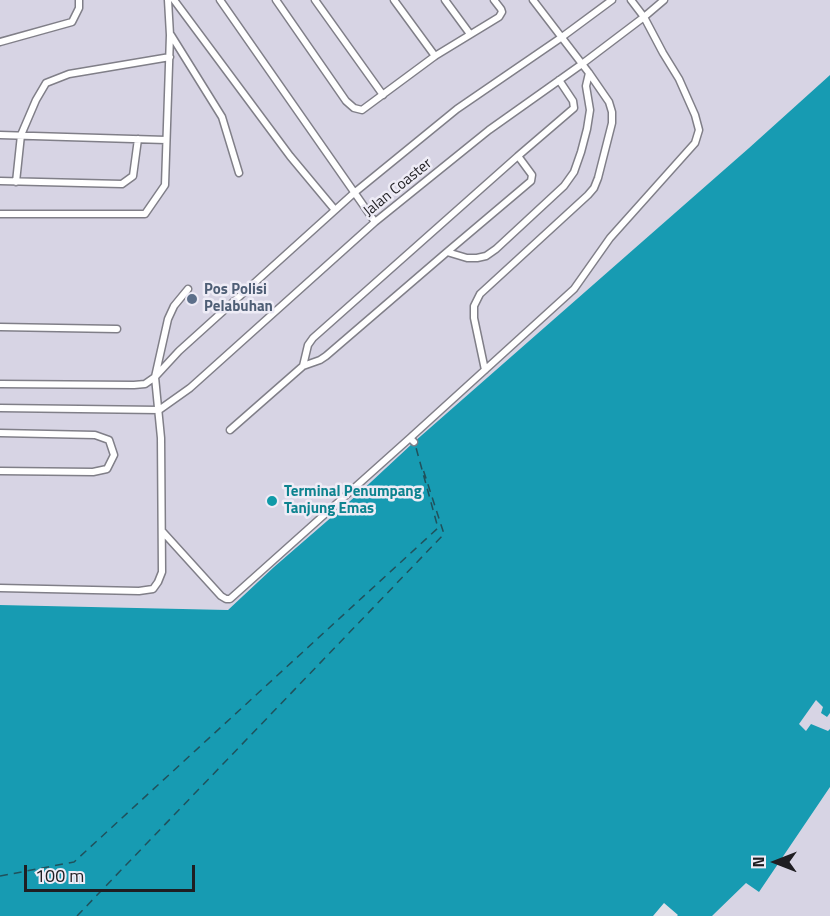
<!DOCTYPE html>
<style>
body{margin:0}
#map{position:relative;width:830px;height:916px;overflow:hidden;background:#e0dfe8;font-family:"Titillium Web",sans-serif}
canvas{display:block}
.north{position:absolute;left:746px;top:832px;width:60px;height:60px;-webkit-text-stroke:4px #eeecf6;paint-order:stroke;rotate:270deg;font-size:16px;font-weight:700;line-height:24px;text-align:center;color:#1f1e22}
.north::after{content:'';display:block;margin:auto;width:21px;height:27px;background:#1f1e22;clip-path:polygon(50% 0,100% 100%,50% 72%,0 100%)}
.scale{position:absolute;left:24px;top:865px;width:171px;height:27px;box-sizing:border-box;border:3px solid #1f1e22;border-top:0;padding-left:8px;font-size:18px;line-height:21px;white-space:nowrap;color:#1f1e22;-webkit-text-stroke:4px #eeecf6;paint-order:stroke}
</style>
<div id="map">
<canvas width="830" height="916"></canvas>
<div class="north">N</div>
<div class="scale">100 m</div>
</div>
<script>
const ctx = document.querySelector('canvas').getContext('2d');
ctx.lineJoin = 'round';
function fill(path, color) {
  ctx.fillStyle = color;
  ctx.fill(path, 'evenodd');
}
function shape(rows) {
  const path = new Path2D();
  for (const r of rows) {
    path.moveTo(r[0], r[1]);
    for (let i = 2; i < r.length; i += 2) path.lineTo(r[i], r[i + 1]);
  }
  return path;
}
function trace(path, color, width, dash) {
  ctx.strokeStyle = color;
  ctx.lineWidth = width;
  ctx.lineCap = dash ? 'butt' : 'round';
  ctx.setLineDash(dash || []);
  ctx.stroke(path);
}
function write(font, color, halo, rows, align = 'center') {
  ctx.font = font + ' "Titillium Web",sans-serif';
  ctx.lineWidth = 5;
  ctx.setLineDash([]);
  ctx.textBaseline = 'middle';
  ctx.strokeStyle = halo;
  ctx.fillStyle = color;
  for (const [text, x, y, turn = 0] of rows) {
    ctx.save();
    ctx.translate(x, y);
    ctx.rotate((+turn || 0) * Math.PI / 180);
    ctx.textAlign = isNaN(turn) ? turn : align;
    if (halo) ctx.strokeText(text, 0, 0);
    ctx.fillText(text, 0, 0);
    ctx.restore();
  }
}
const built = shape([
 [0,0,830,0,830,75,749,148,414,442,357,495,274,567,228,610,0,605],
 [816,700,824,707,821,712,826,717,830,713,830,729,829,731,806,731,798,724],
 [830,787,830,916,712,916,746,883,759,892]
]);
const water = shape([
 [830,75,830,713,827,717,821,713,823,707,816,700,799,724,806,731,811,724,828,731,830,729,830,787,759,892,746,883,712,916,677,916,678,915,664,903,653,916,0,916,0,605,228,610,274,567,357,495,414,442,749,148]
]);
const ferry = shape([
 [0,876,74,862,438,528,415,444],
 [77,916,444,534,422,466]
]);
const service = shape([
 [174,0,290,156,335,210],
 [220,0,375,222],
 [276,0,346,101,354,108,362,110,435,56,499,17,502,12,501,9,494,0],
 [315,0,383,95],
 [394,0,435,56],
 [445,0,470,34],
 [171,35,222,117,239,173],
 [0,42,72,22,79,8,79,0],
 [0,135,166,140],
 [518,156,574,108,573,101,559,80],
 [0,181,122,184,133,176,138,139],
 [16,182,21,135,36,100,46,83,69,74,170,57],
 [0,214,145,214,165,185,170,35,168,0],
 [447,252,531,181,532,175,518,156,313,338,308,345,303,366,320,360,326,356,447,252,467,258,477,258,486,256,496,249,564,186,574,172,581,152,587,129,590,110,586,86,589,73],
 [0,327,117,329],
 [485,370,474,318,474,306,480,294,588,195,594,188,598,178,612,123,612,112,609,102,589,73,533,0],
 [0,384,134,385,145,384,155,377,179,351,354,193,457,109,562,37,612,0],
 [0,408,159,410],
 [159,410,190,388,375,222,489,130,582,64,644,17,664,0],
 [230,430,303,366],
 [0,433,95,435,109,440,114,455,107,469,93,472,0,471],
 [410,438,574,289,610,238,695,143,699,130,695,115,679,79,663,53,644,17,631,0],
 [162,531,221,596,226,599,230,599,410,438,414,442],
 [0,588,139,591,153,589,158,582,162,572,161,438,155,377,168,319,174,306,188,289]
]);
const markers = [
 [192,299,6,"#5c6f8a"],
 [272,501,6,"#0f9aa8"]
];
const streetNames = [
 ["Jalan Coaster",398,188,-39]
];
const serviceNames = [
 ["Pos Polisi",204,290],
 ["Pelabuhan",204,307]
];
const cultureNames = [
 ["Terminal Penumpang",284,492],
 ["Tanjung Emas",284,509]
];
fill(built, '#d7d4e4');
fill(water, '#179bb2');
trace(ferry, '#20515c', 1.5, [8, 6]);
trace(service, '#807f88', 9);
trace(service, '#fff', 6);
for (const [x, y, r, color] of markers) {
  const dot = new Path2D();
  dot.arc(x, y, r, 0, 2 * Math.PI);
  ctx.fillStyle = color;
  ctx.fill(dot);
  trace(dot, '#eeecf6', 2);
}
write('15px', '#1f1e22', '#eeecf6', streetNames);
write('bold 15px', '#4e5e75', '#eeecf6', serviceNames, 'left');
write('bold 15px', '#0d838f', '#eeecf6', cultureNames, 'left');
</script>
